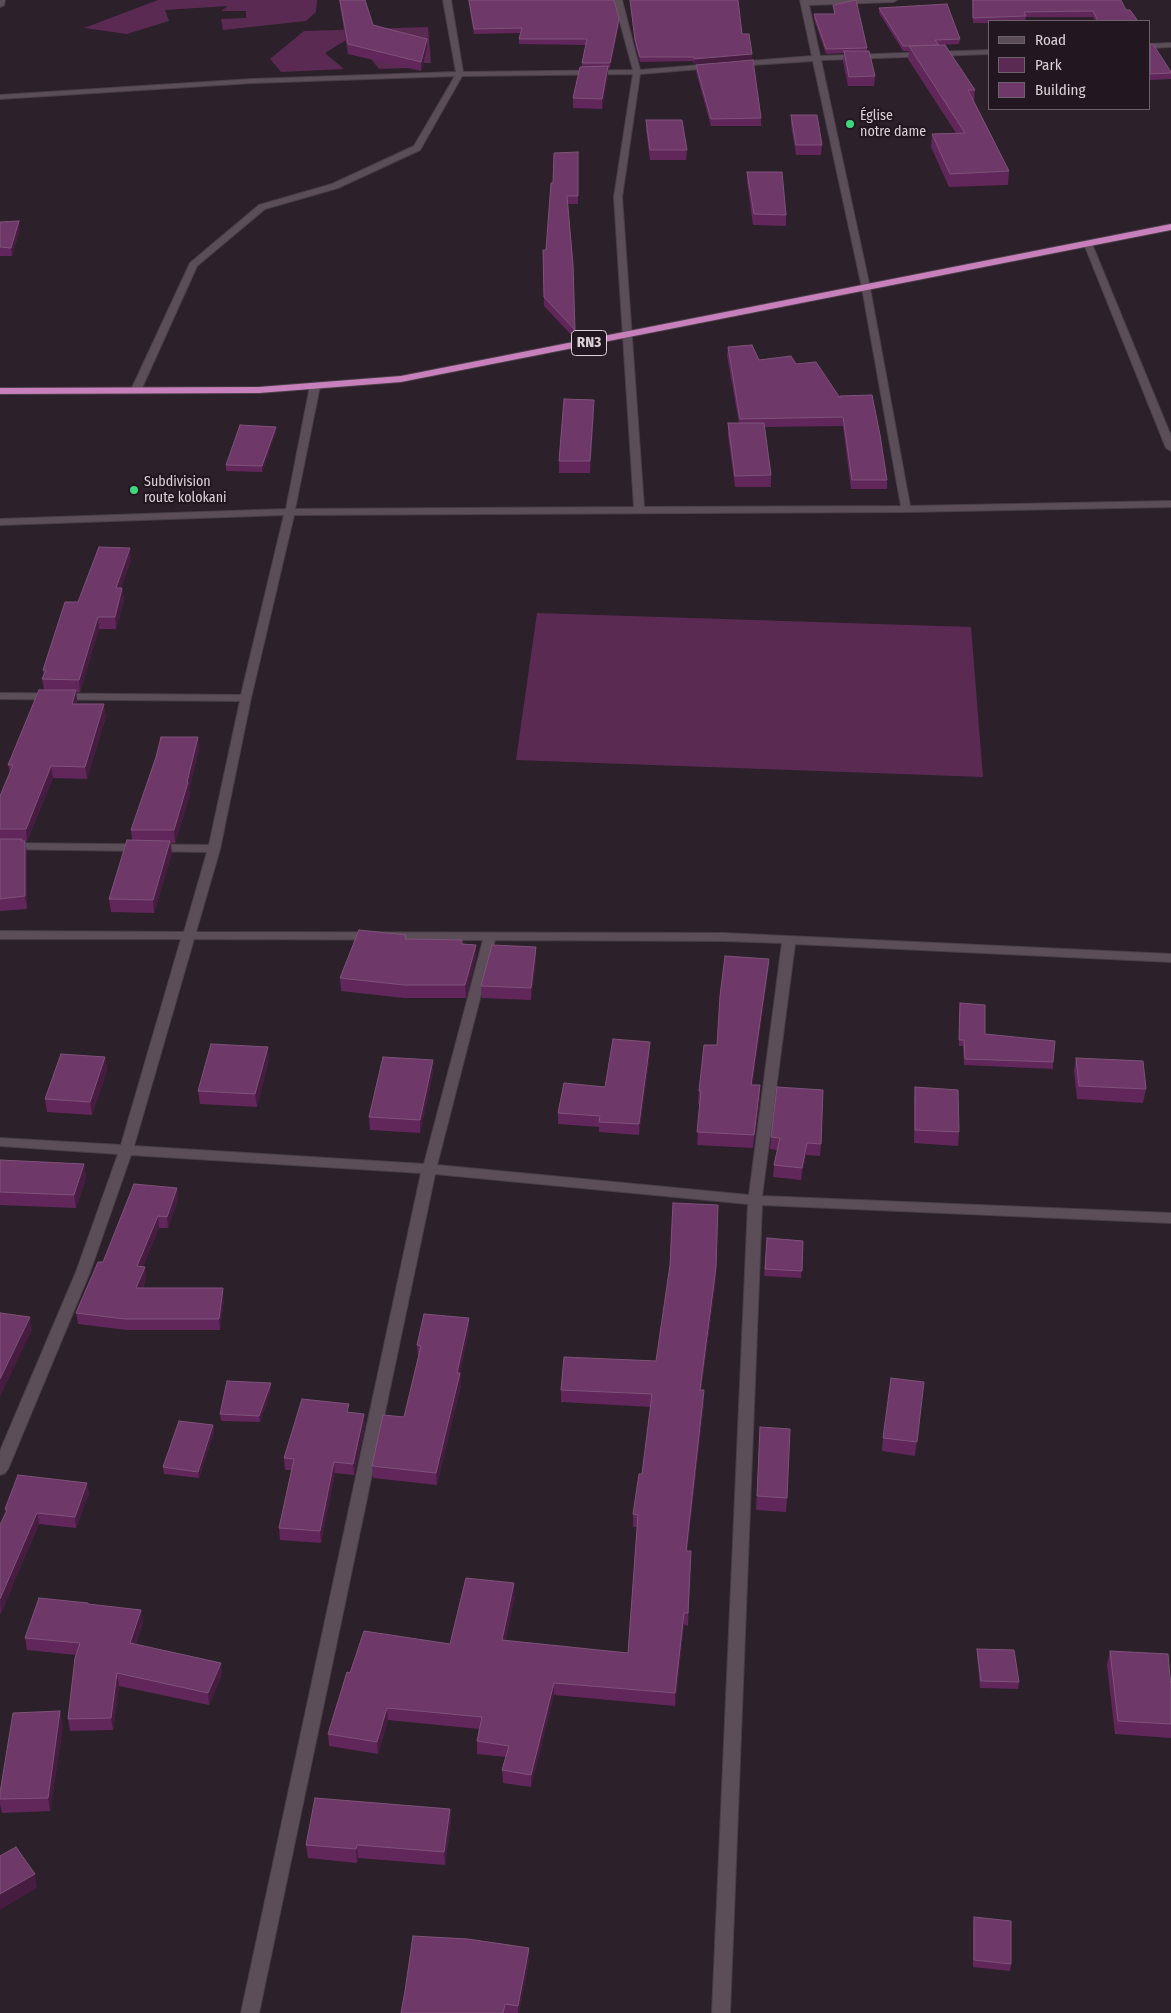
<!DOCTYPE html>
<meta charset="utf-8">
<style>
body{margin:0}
#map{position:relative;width:1171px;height:2013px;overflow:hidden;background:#2c202a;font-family:"Fira Sans Condensed",sans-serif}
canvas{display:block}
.legend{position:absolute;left:988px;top:20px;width:162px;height:90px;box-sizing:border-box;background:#221720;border:1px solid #6c626a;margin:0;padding:6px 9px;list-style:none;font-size:15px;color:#dbd3d9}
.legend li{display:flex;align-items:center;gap:10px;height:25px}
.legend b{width:25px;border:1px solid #6c626a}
</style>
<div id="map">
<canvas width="1171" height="2013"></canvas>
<ul class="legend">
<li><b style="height:6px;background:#5b4e59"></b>Road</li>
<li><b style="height:14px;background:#5a2a53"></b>Park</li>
<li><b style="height:14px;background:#6e3968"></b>Building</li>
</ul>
</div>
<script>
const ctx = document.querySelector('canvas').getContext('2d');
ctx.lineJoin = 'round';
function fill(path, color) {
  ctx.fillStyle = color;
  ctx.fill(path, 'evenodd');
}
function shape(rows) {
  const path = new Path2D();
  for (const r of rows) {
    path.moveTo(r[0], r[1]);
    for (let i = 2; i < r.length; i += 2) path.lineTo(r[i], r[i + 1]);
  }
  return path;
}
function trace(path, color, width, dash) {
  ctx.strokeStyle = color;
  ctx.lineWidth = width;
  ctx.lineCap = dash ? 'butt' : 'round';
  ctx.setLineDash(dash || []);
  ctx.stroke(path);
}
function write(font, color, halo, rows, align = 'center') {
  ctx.font = font + ' "Fira Sans Condensed",sans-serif';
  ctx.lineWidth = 4.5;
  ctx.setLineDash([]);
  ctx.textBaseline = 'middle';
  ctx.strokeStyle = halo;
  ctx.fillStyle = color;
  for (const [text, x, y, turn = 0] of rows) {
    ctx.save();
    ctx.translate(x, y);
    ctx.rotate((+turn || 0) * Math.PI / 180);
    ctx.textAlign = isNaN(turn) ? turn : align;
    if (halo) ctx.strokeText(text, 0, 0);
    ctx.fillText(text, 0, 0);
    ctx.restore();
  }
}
const green = shape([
 [158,0,317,0,316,12,306,21,223,30,221,19,246,18,246,11,221,11,228,6,165,10,169,21,127,34,84,28],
 [428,27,431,63,409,63,410,68,379,69,372,60,400,42,348,39,325,53,344,69,281,72,270,59,304,31],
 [537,613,971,627,983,777,516,760]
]);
const minor = shape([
 [0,0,5,0,4,5,0,7,0,0],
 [443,0,451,0,463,72,633,70,614,0,622,0,640,70,712,64,716,66,712,68,640,74,622,197,644,507,901,506,862,288,813,61,737,66,733,64,737,62,812,56,800,0,897,0,893,2,809,5,820,56,990,50,990,54,821,60,870,288,910,506,1171,501,1171,507,906,512,294,515,251,698,220,849,196,932,723,933,1171,954,1171,962,795,944,762,1196,1171,1213,1171,1223,762,1205,730,2013,712,2013,748,1204,435,1174,259,2013,241,2013,421,1173,131,1155,90,1272,8,1469,5,1473,0,1475,0,1451,76,1272,118,1154,0,1146,0,1138,121,1145,181,939,0,939,0,931,184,932,207,852,0,849,0,843,209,845,240,701,0,699,0,693,241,695,284,515,0,525,0,519,286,509,310,386,315,383,320,386,295,509,634,507,614,197,633,74,462,76,420,150,338,188,265,209,197,266,141,390,136,393,131,390,190,263,259,205,332,184,414,146,455,76,252,83,0,99,0,95,252,79,456,72,443,0],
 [194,939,483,940,424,1164,134,1146,194,939],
 [495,940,723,941,782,943,749,1195,437,1165,495,940],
 [1171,43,1171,47,1150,48,1150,44,1171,43],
 [1088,241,1092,244,1171,436,1171,451,1166,448,1084,244,1088,241]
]);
const trunk = shape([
 [1171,224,1171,230,401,382,259,393,0,394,0,388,259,387,401,376,1171,224]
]);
const wall = shape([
 [339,0,365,0,373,25,427,39,427,49,421,71,348,54],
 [468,0,614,0,619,19,619,25,610,68,608,68,608,76,602,109,573,108,573,98,582,67,582,63,586,45,519,44,519,39,520,33,474,34],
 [630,0,738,0,742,34,752,59,694,64,693,61,640,62,635,44],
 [972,0,1121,0,1126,10,1138,21,1095,21,1093,17,1026,17,1025,21,990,21,990,23,973,23],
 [833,5,867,48,867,51,875,76,874,86,848,86,843,61,844,53,826,54,814,19,814,14,834,14],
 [879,8,960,39,959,44,939,45,975,90,974,102,1009,171,1008,185,949,187,931,147,932,134,956,133,908,59,909,51,903,51,879,13],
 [1150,44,1171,72,1171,79,1150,80],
 [696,65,761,118,761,126,711,126,696,72],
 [791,115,822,145,821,155,796,155,791,125],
 [646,120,687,150,686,160,650,160,646,130],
 [578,152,578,204,568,204,573,265,575,339,544,306,543,250,546,250,553,183],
 [747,172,786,215,786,226,753,225,747,182],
 [0,222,20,229,12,256,0,256],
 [728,347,759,360,796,364,816,362,887,480,887,489,851,489,843,426,764,427,771,475,771,487,735,487,728,435,728,423,739,423,727,356],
 [594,411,590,473,559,473,559,461],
 [276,432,262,472,226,471,226,465],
 [131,560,121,588,122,588,124,600,116,629,99,629,80,692,76,692,77,702,77,704,106,716,87,779,53,778,27,841,22,841,25,841,27,853,27,909,0,911,0,796,10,773,8,765,44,690,42,679,44,677,43,670],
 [198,737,199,749,189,790,190,795,175,843,171,843,172,853,154,913,111,912,109,899,132,840,131,830],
 [406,939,476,945,476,957,466,998,404,998,341,991,340,978],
 [536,947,536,960,531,1000,482,998,481,986],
 [769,959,768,972,752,1085,760,1098,753,1148,697,1145,700,1105,698,1104,699,1091,717,1045],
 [960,1003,985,1034,1053,1062,1053,1069,964,1065,963,1046,959,1046],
 [650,1042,650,1053,639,1135,599,1132,599,1127,558,1124,558,1113,605,1087],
 [105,1057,107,1070,92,1115,47,1112,45,1099],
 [1076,1058,1146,1089,1143,1103,1077,1099,1074,1071],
 [269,1060,257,1107,200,1104,198,1091],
 [433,1073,420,1133,370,1130,369,1117],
 [777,1087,821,1144,820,1156,806,1155,801,1180,773,1177,774,1165,777,1150,770,1149,771,1137],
 [915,1087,959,1132,958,1146,914,1143,914,1101],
 [0,1160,84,1164,86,1178,76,1208,0,1205],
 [177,1188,178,1199,168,1228,159,1228,143,1267,145,1267,146,1278,143,1288,224,1299,220,1330,127,1330,78,1324,76,1313,103,1262],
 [767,1238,803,1241,801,1278,764,1276],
 [716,1280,701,1390,704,1403,687,1551,691,1551,688,1626,684,1625,675,1706,554,1695,531,1787,503,1783,502,1770,506,1757,477,1754,477,1741,479,1729,388,1720,378,1754,329,1746,328,1734,350,1673,450,1644,515,1596,505,1641,628,1653,637,1527,633,1527,633,1514,642,1474,651,1407,561,1402,561,1390,656,1361],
 [469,1330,460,1373,461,1385,437,1485,373,1478,372,1466,404,1417,418,1358,418,1357,417,1345],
 [924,1382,915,1456,882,1451,883,1438],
 [271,1383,271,1390,260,1422,221,1421,220,1414],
 [349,1412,365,1425,354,1475,335,1473,321,1543,280,1540,279,1528,292,1470,285,1470,284,1458],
 [213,1425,214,1432,199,1478,164,1474,163,1467],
 [760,1427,787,1498,786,1512,756,1510],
 [89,1493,76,1528,39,1524,0,1614,0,1525,6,1513,5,1509],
 [88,1603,89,1605,141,1610,143,1622,136,1644,221,1663,222,1675,209,1705,119,1686,113,1730,70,1731,68,1719,76,1655,27,1650,25,1638],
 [977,1649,1019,1682,1018,1689,980,1688,977,1656],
 [1110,1651,1171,1724,1171,1738,1115,1734,1107,1665],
 [63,1725,50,1811,2,1813,0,1804,0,1793],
 [450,1809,451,1823,445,1865,358,1858,357,1863,308,1858,306,1845],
 [974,1917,1011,1964,1010,1971,973,1967,973,1924],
 [529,1960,519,2013,401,2013]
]);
const shadedWall = shape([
 [619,19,619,25,610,68,610,63],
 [427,39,427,49,421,71,421,62],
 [752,54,752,59,694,64,694,59],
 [608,66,608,76,602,109,602,99],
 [19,221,20,229,12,256,11,248],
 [594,400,594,411,590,473,590,461],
 [276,427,276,432,262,472,262,466],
 [130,548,131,560,117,600,116,588],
 [122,588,124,600,116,629,115,617],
 [98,617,99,629,80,692,79,680],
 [76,690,77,702,73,715,72,704],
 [104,704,106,716,87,779,85,767],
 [198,737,199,749,189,790,190,795,175,843,174,830],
 [51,766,53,778,27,841,26,829],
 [25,841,27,853,27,909,25,896],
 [170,841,172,853,154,913,153,900],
 [476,945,476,957,466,998,465,985],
 [536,947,536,960,531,1000,531,988],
 [769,959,768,972,751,1098,751,1085],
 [650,1042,650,1053,639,1135,639,1124],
 [268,1047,269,1060,257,1107,255,1094],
 [105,1057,107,1070,92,1115,90,1102],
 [433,1060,433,1073,420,1133,420,1120],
 [760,1085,760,1098,753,1148,754,1135],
 [807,1143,806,1155,801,1180,802,1168],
 [84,1164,86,1178,76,1208,74,1195],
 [177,1188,178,1199,168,1228,167,1217],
 [158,1216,159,1228,139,1278,137,1266],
 [145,1267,146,1278,138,1299,136,1288],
 [716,1267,716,1280,699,1402,700,1390],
 [223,1288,224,1299,220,1330,219,1319],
 [30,1317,32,1330,0,1397,0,1379],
 [469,1318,469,1330,459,1380,460,1373,461,1385,437,1485,436,1473],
 [271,1383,271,1390,260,1422,259,1416],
 [704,1390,704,1403,685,1563,686,1551],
 [364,1414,365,1425,354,1475,353,1464],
 [213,1425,214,1432,199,1478,198,1472],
 [334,1462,335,1473,321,1543,320,1531],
 [87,1483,89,1493,76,1528,75,1517],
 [37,1513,39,1524,1,1614,0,1599],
 [514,1583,515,1596,502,1653,502,1640],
 [141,1610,143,1622,132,1656,130,1643],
 [684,1613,684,1625,675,1706,675,1693],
 [221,1663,222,1675,209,1705,208,1693],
 [117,1673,119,1686,113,1730,111,1718],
 [554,1683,554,1695,531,1787,531,1775],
 [387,1708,388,1720,378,1754,377,1742],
 [60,1711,63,1725,50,1811,48,1798],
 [450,1809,451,1823,445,1865,444,1852],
 [357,1845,358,1858,357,1863,356,1849],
 [35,1874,37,1888,0,1910,0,1894],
 [529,1948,529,1960,519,2013,518,2013,518,2006]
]);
const building = shape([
 [340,0,365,0,373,25,427,39,421,62,348,44,340,0],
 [469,0,614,0,619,19,610,63,582,63,587,39,519,39,522,28,474,29,469,0],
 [630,0,738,0,742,34,749,34,752,54,694,59,694,57,640,57,635,39,630,0],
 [856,0,867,48,826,49,814,14,835,14,833,5,856,0],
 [973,0,1121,0,1126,10,1130,10,1138,21,1098,21,1093,11,1024,12,1026,16,973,18,973,0],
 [947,4,960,39,935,40,939,45,903,46,879,8,947,4],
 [1150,44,1153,44,1171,72,1171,73,1150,74,1150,44],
 [945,45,975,90,968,90,1009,171,950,174,932,134,965,133,909,46,945,45],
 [844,51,869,51,875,76,849,77,844,51],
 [753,60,761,118,711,119,696,65,753,60],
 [608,66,602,99,573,98,580,67,608,66],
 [791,115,817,115,822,145,796,145,791,115],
 [646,120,682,120,687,150,650,150,646,120],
 [578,152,578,196,567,196,573,265,575,330,544,297,543,250,546,250,551,183,553,183,554,153,578,152],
 [747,172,782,172,786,215,754,214,747,172],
 [19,221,11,248,0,247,0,222,19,221],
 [752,345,759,360,791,356,796,364,816,362,840,398,840,396,872,395,880,435,887,480,852,480,843,417,740,419,728,347,752,345],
 [564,399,594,400,590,461,559,461,564,399],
 [728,423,764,423,771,475,735,476,728,423],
 [240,425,276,427,262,466,226,465,240,425],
 [99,547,130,548,116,588,122,588,115,617,98,617,79,680,42,679,46,670,43,670,65,602,78,602,99,547],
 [39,690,76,690,72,704,104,704,85,767,51,766,26,829,0,829,0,796,13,765,8,765,39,690],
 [161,737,198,737,187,782,188,782,174,830,131,830,156,757,161,737],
 [0,839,22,839,21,841,25,841,25,896,0,899,0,839],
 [127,840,170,841,153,900,109,899,127,840],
 [359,930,406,935,405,939,462,940,462,944,476,945,465,985,404,985,340,978,359,930],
 [492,945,536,947,531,988,481,986,492,945],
 [725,956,769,959,751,1085,760,1085,754,1135,697,1132,701,1091,699,1091,704,1045,717,1045,720,996,725,956],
 [960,1003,985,1005,985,1034,1055,1041,1053,1062,965,1059,964,1040,959,1040,960,1003],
 [613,1039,650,1042,639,1124,599,1122,600,1116,558,1113,564,1083,605,1087,613,1039],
 [211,1044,268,1047,255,1094,198,1091,211,1044],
 [61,1054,105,1057,90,1102,45,1099,61,1054],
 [383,1057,433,1060,420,1120,369,1117,383,1057],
 [1076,1058,1143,1061,1146,1089,1079,1086,1076,1058],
 [777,1087,823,1090,821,1144,807,1143,802,1168,774,1165,780,1138,771,1137,777,1087],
 [915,1087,958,1090,959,1132,915,1130,915,1087],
 [0,1160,84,1164,74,1195,0,1192,0,1160],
 [134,1184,177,1188,167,1217,158,1216,137,1266,145,1267,136,1288,223,1288,219,1319,125,1319,76,1313,98,1262,103,1262,134,1184],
 [673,1203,718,1205,716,1267,700,1390,704,1390,686,1551,691,1551,688,1613,684,1613,675,1693,554,1683,531,1775,502,1770,509,1746,477,1741,482,1717,387,1708,377,1742,328,1734,347,1672,350,1673,364,1631,450,1644,466,1578,514,1583,502,1640,628,1653,638,1515,633,1514,639,1474,642,1474,652,1394,561,1390,564,1357,656,1361,670,1265,673,1203],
 [767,1238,803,1241,802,1271,765,1269,767,1238],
 [0,1313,30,1317,0,1379,0,1313],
 [424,1314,469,1318,457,1373,460,1373,436,1473,372,1466,383,1415,404,1417,421,1346,417,1345,424,1314],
 [891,1378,924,1382,917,1442,883,1438,891,1378],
 [227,1381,271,1383,259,1416,220,1414,227,1381],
 [302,1399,349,1404,347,1412,364,1414,353,1464,334,1462,320,1531,279,1528,294,1459,284,1458,302,1399],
 [179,1421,213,1425,198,1472,163,1467,179,1421],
 [760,1427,790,1429,787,1498,757,1496,760,1427],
 [18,1475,87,1483,75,1517,37,1513,0,1599,0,1525,7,1510,5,1509,18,1475],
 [39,1598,88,1603,88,1604,141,1610,130,1643,221,1663,208,1693,117,1673,111,1718,68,1719,75,1658,80,1643,25,1638,39,1598],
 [977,1649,1014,1650,1019,1682,981,1681,977,1649],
 [1110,1651,1168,1654,1171,1687,1171,1724,1118,1721,1110,1651],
 [60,1711,48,1798,0,1799,0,1793,13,1713,60,1711],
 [315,1798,450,1809,444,1852,357,1845,356,1849,306,1845,315,1798],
 [16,1847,35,1874,0,1894,0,1856,16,1847],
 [974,1917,1011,1921,1011,1964,974,1960,974,1917],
 [413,1936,468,1939,529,1948,518,2006,505,2004,503,2013,401,2013,405,1991,413,1936]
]);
const markers = [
 [850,124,5,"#3fd77d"],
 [134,490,5,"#3fd77d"]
];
const farPoinames = [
 ["Église",860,116],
 ["notre dame",860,132],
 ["Subdivision",144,482],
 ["route kolokani",144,498]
];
const shields = [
 [589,343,35]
];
const shieldNames = [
 ["RN3",589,343]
];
fill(green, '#5a2a53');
trace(minor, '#483e46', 2);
trace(trunk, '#483e46', 2);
fill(minor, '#5b4e59');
fill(trunk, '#c880bc');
fill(wall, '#61275b');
fill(shadedWall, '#461c41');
fill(building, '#6e3968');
trace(building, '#7f527a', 1);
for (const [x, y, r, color] of markers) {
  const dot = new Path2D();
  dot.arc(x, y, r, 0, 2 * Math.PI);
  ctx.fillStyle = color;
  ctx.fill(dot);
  trace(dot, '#221720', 2);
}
write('14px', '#dbd3d9', '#221720', farPoinames, 'left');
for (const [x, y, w] of shields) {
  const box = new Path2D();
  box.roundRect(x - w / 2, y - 12.5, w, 25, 4);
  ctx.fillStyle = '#221720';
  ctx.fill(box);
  trace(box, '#dbd3d9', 1);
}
write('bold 15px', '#dbd3d9', null, shieldNames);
</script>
